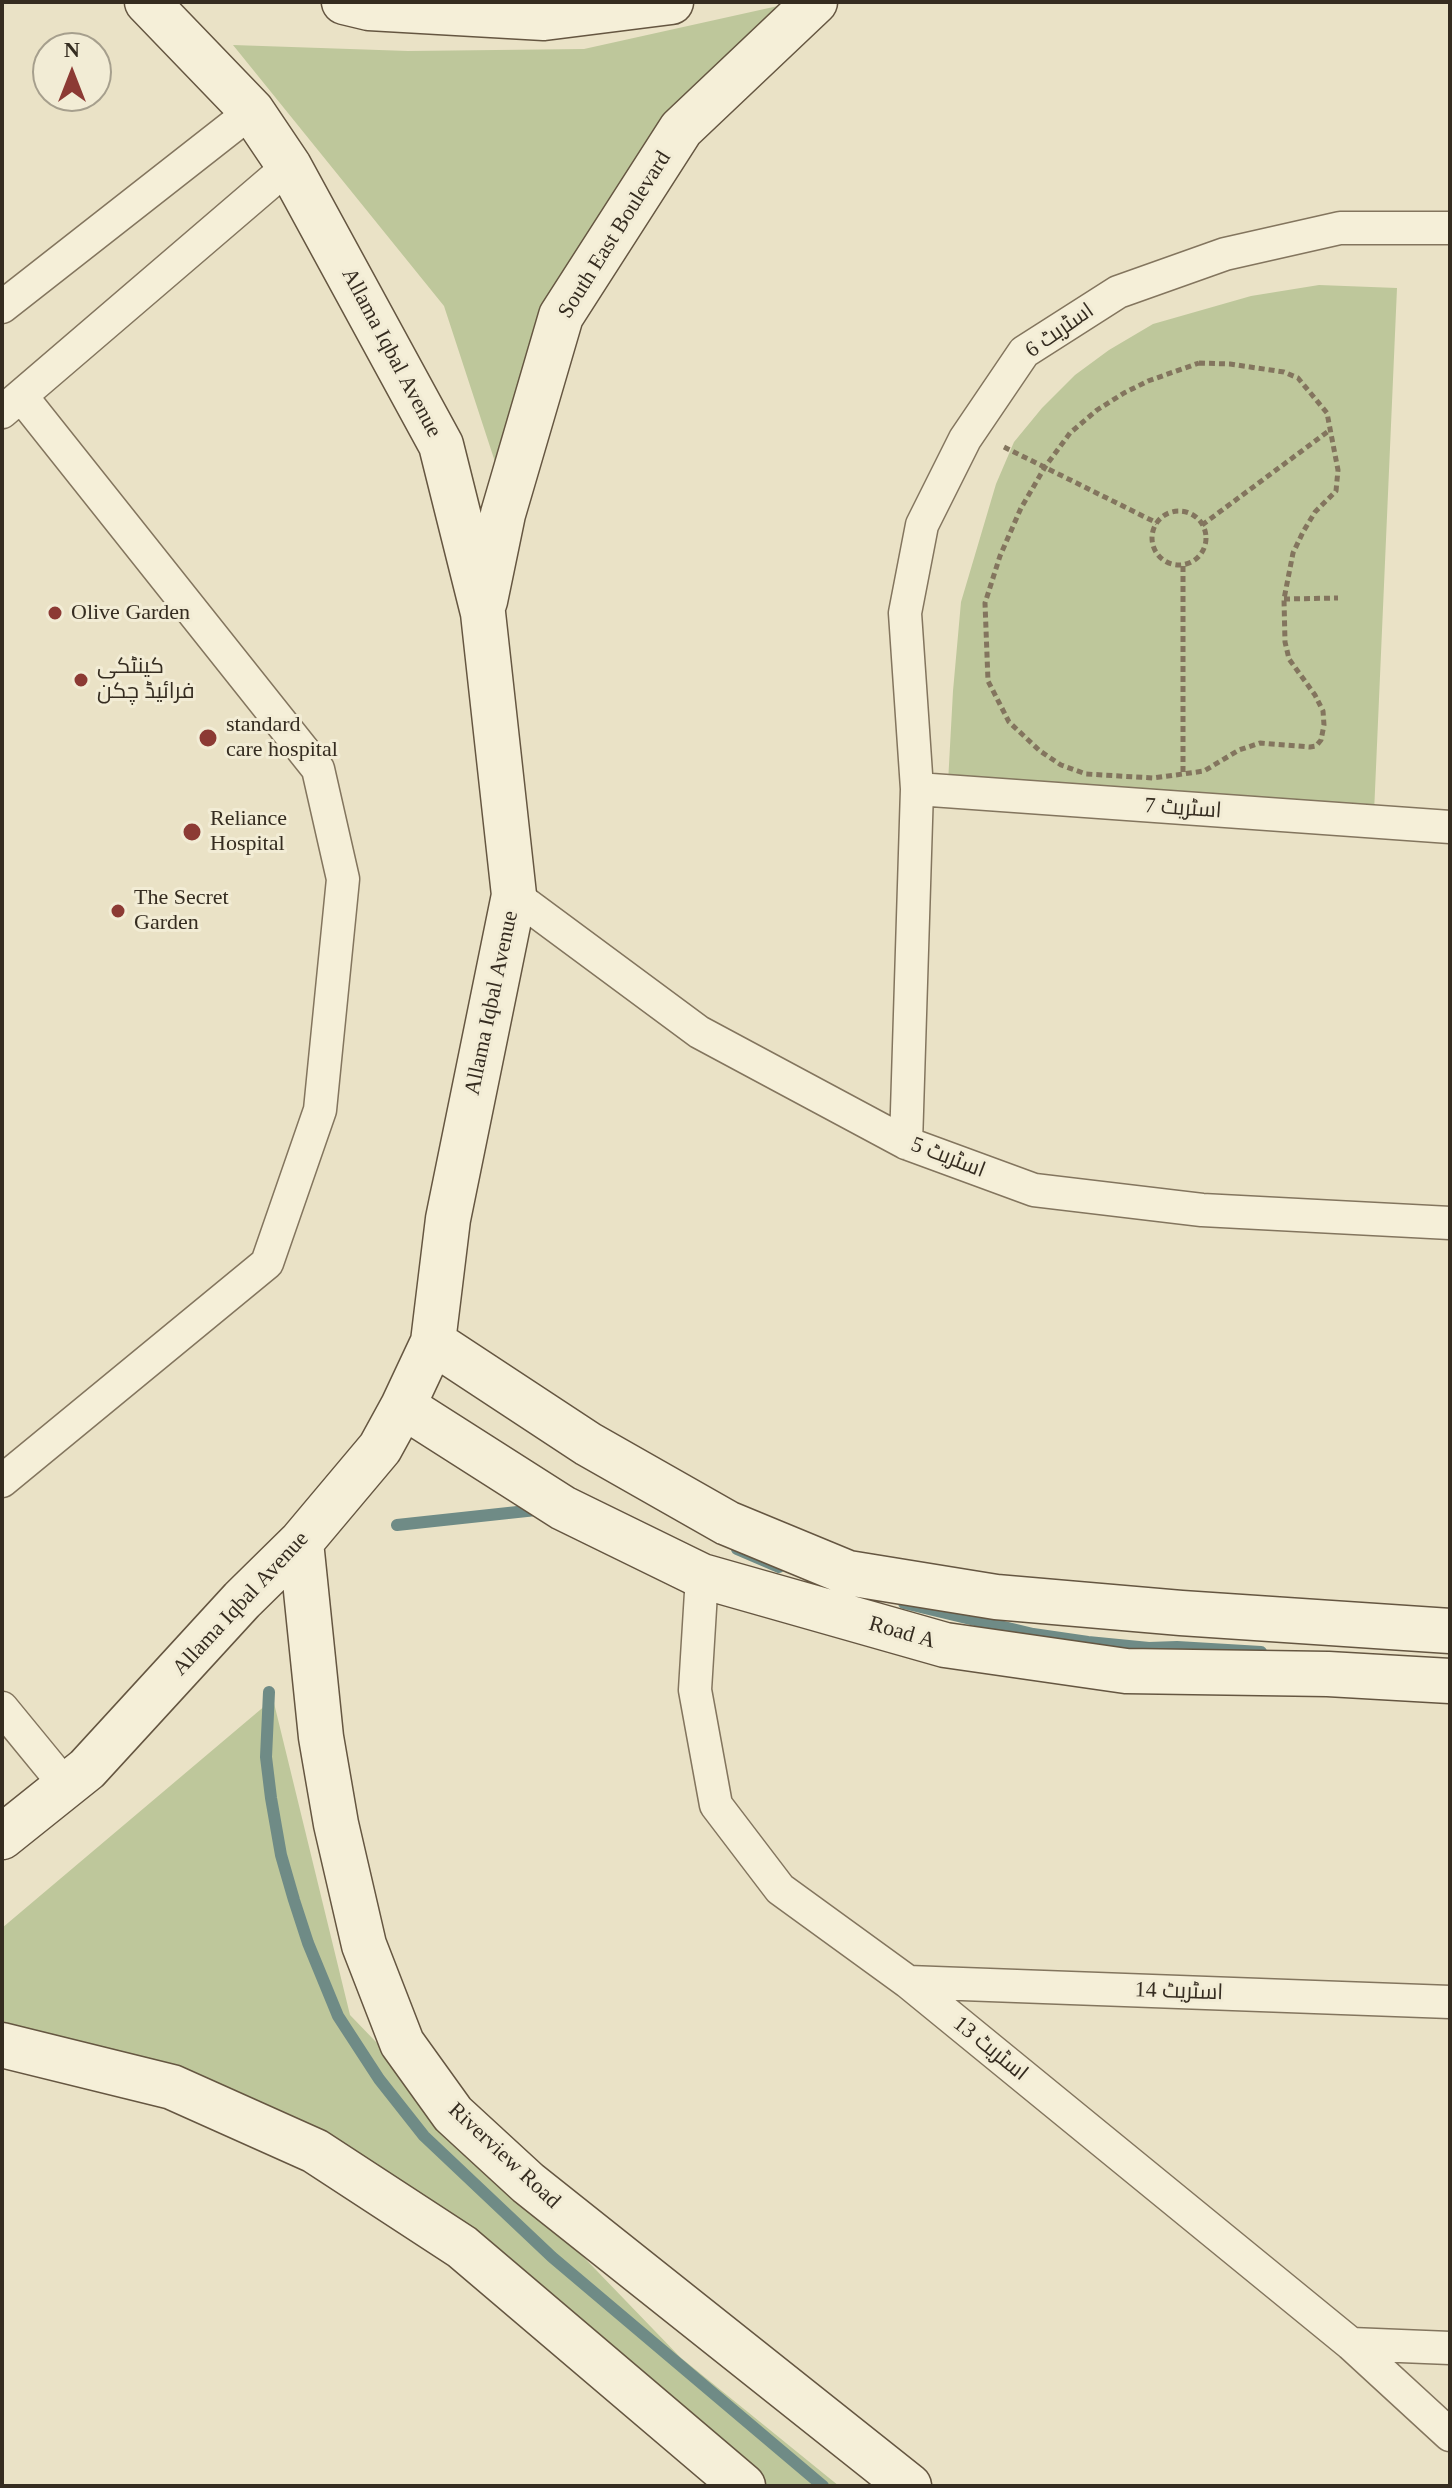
<!DOCTYPE html>
<meta charset="utf-8">
<style>
body{margin:0}
#map{position:relative;width:1452px;height:2488px;overflow:hidden;background:#eae2c6;font-family:"Times New Roman",serif}
canvas{display:block}
.frame{position:absolute;inset:0;border:4px solid #352c20;pointer-events:none}
.north{position:absolute;left:32px;top:32px;width:80px;height:80px;box-sizing:border-box;background:#f2ecd5;border:2px solid #a69f8d;border-radius:50%;rotate:0deg;font-size:22px;font-weight:700;line-height:32px;text-align:center;color:#352c20}
.north::after{content:'';display:block;margin:auto;width:28px;height:36px;background:#8c3a34;clip-path:polygon(50% 0,100% 100%,50% 72%,0 100%)}
</style>
<div id="map">
<canvas width="1452" height="2488"></canvas>
<div class="frame"></div>
<div class="north">N</div>
</div>
<script>
const ctx = document.querySelector('canvas').getContext('2d');
ctx.lineJoin = 'round';
function fill(path, color) {
  ctx.fillStyle = color;
  ctx.fill(path, 'evenodd');
}
function shape(rows) {
  const path = new Path2D();
  for (const r of rows) {
    if (r.length === 3) {
      path.moveTo(r[0] + r[2], r[1]);
      path.arc(r[0], r[1], r[2], 0, 2 * Math.PI);
      continue;
    }
    path.moveTo(r[0], r[1]);
    for (let i = 2; i < r.length; i += 2) path.lineTo(r[i], r[i + 1]);
  }
  return path;
}
function trace(path, color, width, dash) {
  ctx.strokeStyle = color;
  ctx.lineWidth = width;
  ctx.lineCap = dash ? 'butt' : 'round';
  ctx.setLineDash(dash || []);
  ctx.stroke(path);
}
function write(font, color, halo, rows, align = 'center') {
  ctx.font = font + ' "Times New Roman",Cairo,serif';
  ctx.lineWidth = 6;
  ctx.setLineDash([]);
  ctx.textBaseline = 'middle';
  ctx.strokeStyle = halo;
  ctx.fillStyle = color;
  for (const [text, x, y, turn = 0] of rows) {
    ctx.save();
    ctx.translate(x, y);
    ctx.rotate((+turn || 0) * Math.PI / 180);
    ctx.textAlign = isNaN(turn) ? turn : align;
    if (halo) ctx.strokeText(text, 0, 0);
    ctx.fillText(text, 0, 0);
    ctx.restore();
  }
}
const green = shape([
 [796,2,633,185,497,468,444,306,233,45,408,51,584,49],
 [1319,285,1397,288,1374,813,948,783,953,691,961,602,996,484,1014,442,1042,408,1075,375,1109,350,1153,324,1251,296],
 [273,1699,350,2015,680,2357,839,2486,752,2486,257,2104,2,2025,2,1928]
]);
const stream = shape([
 [397,1525,536,1510],
 [737,1549,779,1567],
 [904,1603,1033,1634,1088,1642,1149,1648,1177,1647,1261,1652],
 [269,1692,266,1757,271,1798,281,1855,294,1900,308,1943,338,2016,379,2079,424,2136,552,2257,823,2486]
]);
const path = shape([
 [1199,363,1230,364,1284,372,1298,378,1327,413,1338,470,1336,491,1315,512,1303,532,1293,553,1284,599,1285,642,1289,659,1315,695,1323,711,1324,725,1321,740,1316,746,1310,747,1260,743,1239,750,1204,771,1183,774,1153,778,1086,774,1061,765,1040,751,1009,722,988,681,985,603,1000,556,1021,508,1045,467,1070,433,1097,410,1124,393,1148,381,1199,363],
 [1004,447,1157,523],
 [1179,538,27],
 [1202,525,1330,430],
 [1284,599,1338,598],
 [1183,772,1183,565]
]);
const street = shape([
 [2,307,252,111],
 [2,412,289,166],
 [917,789,1450,827],
 [514,895,699,1032,906,1143,1034,1190,1202,1210,1450,1223],
 [906,1143,917,789,905,613,922,525,965,439,1024,352,1118,292,1225,254,1340,228,1450,228],
 [2,1481,267,1263,320,1110,343,879,318,769,22,397],
 [702,1576,695,1690,716,1805,780,1889,908,1982,1351,2344,1450,2435],
 [2,1708,66,1786],
 [908,1982,1450,2002],
 [1351,2344,1450,2348]
]);
const secondary = shape([
 [344,2,369,8,544,18,671,2],
 [485,601,503,514,561,316,681,129,815,2],
 [433,1342,588,1444,727,1523,848,1573,996,1597,1181,1613,1450,1631],
 [403,1406,563,1508,702,1576,945,1645,1126,1671,1328,1674,1450,1681],
 [301,1542,321,1737,336,1824,364,1945,402,2043,453,2114,528,2183,909,2486],
 [2,1837,87,1769,242,1600,301,1542,380,1448,403,1406,433,1342,448,1219,514,895,483,613,441,445,289,166,252,111,147,2],
 [2,2045,172,2087,315,2151,462,2247,743,2486]
]);
const markers = [
 [55,613,8,"#8c3a34"],
 [81,680,8,"#8c3a34"],
 [208,738,10,"#8c3a34"],
 [192,832,10,"#8c3a34"],
 [118,911,8,"#8c3a34"]
];
const streetNames = [
 ["South East Boulevard",615,235,-58],
 ["اسٹریٹ 6",1060,331,-35],
 ["Allama Iqbal Avenue",391,353,62],
 ["اسٹریٹ 7",1183,809,4],
 ["Allama Iqbal Avenue",492,1003,-78],
 ["اسٹریٹ 5",948,1158,21],
 ["Allama Iqbal Avenue",241,1604,-47],
 ["Road A",902,1633,16],
 ["اسٹریٹ 14",1179,1992,2],
 ["اسٹریٹ 13",990,2049,39],
 ["Riverview Road",504,2156,43]
];
const poiNames = [
 ["Olive Garden",71,613],
 ["کینٹکی",97,667],
 ["فرائیڈ چکن",97,692],
 ["standard",226,725],
 ["care hospital",226,750],
 ["Reliance",210,819],
 ["Hospital",210,844],
 ["The Secret",134,898],
 ["Garden",134,923]
];
fill(green, '#bec79b');
trace(stream, '#6f8b86', 12);
trace(street, '#83755e', 35);
trace(secondary, '#655641', 47);
trace(path, '#83755e', 5, [6, 4]);
trace(street, '#f5efd8', 32);
trace(secondary, '#f5efd8', 44);
for (const [x, y, r, color] of markers) {
  const dot = new Path2D();
  dot.arc(x, y, r, 0, 2 * Math.PI);
  ctx.fillStyle = color;
  ctx.fill(dot);
  trace(dot, '#f2ecd5', 3);
}
write('22px', '#352c20', '#f2ecd5', streetNames);
write('22px', '#352c20', '#f2ecd5', poiNames, 'left');
</script>
